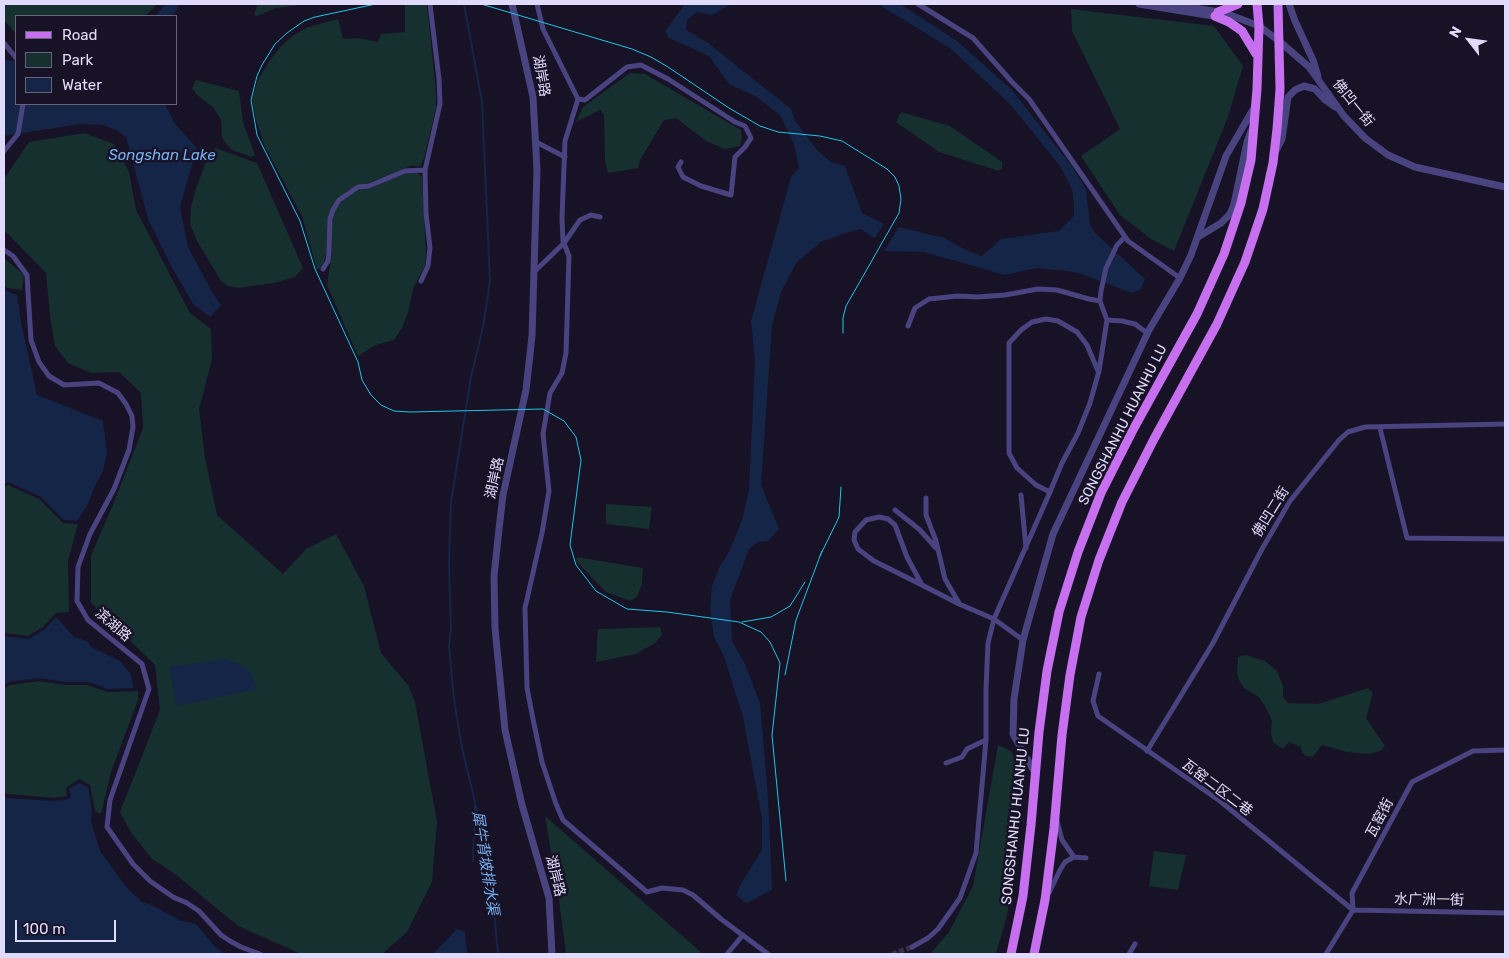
<!DOCTYPE html>
<meta charset="utf-8">
<style>
body{margin:0}
#map{position:relative;width:1509px;height:958px;overflow:hidden;background:#171226;font-family:Rubik,sans-serif}
canvas{display:block}
.frame{position:absolute;inset:0;border:5px solid #e1dbfb;pointer-events:none}
.legend{position:absolute;left:15px;top:15px;width:162px;height:90px;box-sizing:border-box;background:#171226;border:1px solid #68627b;margin:0;padding:6px 9px;list-style:none;font-size:15px;color:#e1dbfb}
.legend li{display:flex;align-items:center;gap:10px;height:25px}
.legend b{width:25px;border:1px solid #68627b}
.north{position:absolute;left:1444px;top:15px;width:50px;height:50px;-webkit-text-stroke:4px #171226;paint-order:stroke;rotate:300deg;font-size:14px;font-weight:700;line-height:20px;text-align:center;color:#e1dbfb}
.north::after{content:'';display:block;margin:auto;width:18px;height:22px;background:#e1dbfb;clip-path:polygon(50% 0,100% 100%,50% 72%,0 100%)}
.scale{position:absolute;left:15px;top:920px;width:101px;height:22px;box-sizing:border-box;border:2px solid #e1dbfb;border-top:0;padding-left:6px;font-size:15px;line-height:18px;white-space:nowrap;color:#e1dbfb;-webkit-text-stroke:4px #171226;paint-order:stroke}
</style>
<div id="map">
<canvas width="1509" height="958"></canvas>
<div class="frame"></div>
<ul class="legend">
<li><b style="height:6px;background:#c66fef"></b>Road</li>
<li><b style="height:14px;background:#162f2f"></b>Park</li>
<li><b style="height:14px;background:#142548"></b>Water</li>
</ul>
<div class="north">N</div>
<div class="scale">100 m</div>
</div>
<script>
const ctx = document.querySelector('canvas').getContext('2d');
ctx.lineJoin = 'round';
function fill(path, color) {
  ctx.fillStyle = color;
  ctx.fill(path, 'evenodd');
}
function shape(rows) {
  const path = new Path2D();
  for (const r of rows) {
    path.moveTo(r[0], r[1]);
    for (let i = 2; i < r.length; i += 2) path.lineTo(r[i], r[i + 1]);
  }
  return path;
}
function trace(path, color, width, dash) {
  ctx.strokeStyle = color;
  ctx.lineWidth = width;
  ctx.lineCap = dash ? 'butt' : 'round';
  ctx.setLineDash(dash || []);
  ctx.stroke(path);
}
function write(font, color, halo, rows, align = 'center') {
  ctx.font = font + ' Rubik,"Noto Sans SC",sans-serif';
  ctx.lineWidth = 5;
  ctx.setLineDash([]);
  ctx.textBaseline = 'middle';
  ctx.strokeStyle = halo;
  ctx.fillStyle = color;
  for (const [text, x, y, turn = 0] of rows) {
    ctx.save();
    ctx.translate(x, y);
    ctx.rotate((+turn || 0) * Math.PI / 180);
    ctx.textAlign = isNaN(turn) ? turn : align;
    if (halo) ctx.strokeText(text, 0, 0);
    ctx.fillText(text, 0, 0);
    ctx.restore();
  }
}
const green = shape([
 [4,4,158,4,145,16,16,16,16,34,4,20],
 [258,4,300,4,294,6,276,8,257,16,254,15],
 [405,4,427,4,436,92,436,108,424,158,421,165,419,167,412,165,396,173,348,190,337,200,325,259,323,266,317,270,302,216,264,145,256,120,252,99,258,80,270,60,281,46,294,35,308,27,338,19,343,39,358,38,378,42,381,34,405,32],
 [1071,9,1214,26,1243,66,1228,117,1174,251,1151,239,1120,215,1081,156,1120,129,1072,31],
 [630,73,645,74,741,130,742,138,740,146,725,149,706,141,676,118,664,120,640,160,638,168,608,173,605,161,604,115,600,110,576,122,583,107],
 [196,80,239,91,243,122,255,155,251,157,232,150,224,141,222,137,221,120,214,108,197,95,192,88],
 [901,112,950,126,1002,162,1002,168,999,171,939,152,896,122],
 [85,133,114,144,129,172,136,210,190,313,211,329,212,359,199,409,205,458,217,515,283,574,306,549,336,534,364,586,381,653,408,685,415,702,437,822,432,882,407,932,382,954,301,954,238,926,175,874,152,859,130,831,120,812,160,710,155,665,91,603,91,555,112,507,143,428,141,393,119,372,91,373,68,363,55,346,50,316,46,273,4,230,4,179,29,142],
 [215,148,257,163,303,268,295,277,274,283,239,288,228,286,221,281,197,241,190,224,191,207,195,192,205,164],
 [417,172,422,177,426,255,425,266,413,289,408,312,402,328,394,340,376,345,358,356,327,285,332,252,332,223,335,210,342,200,357,190,371,188,404,174],
 [4,258,24,275,22,290,7,288,4,285],
 [8,485,39,499,63,523,78,524,68,561,69,612,56,613,43,627,28,636,4,633,4,487],
 [606,504,652,507,649,529,606,524],
 [577,557,643,568,642,584,637,597,630,601,606,592,576,561],
 [660,627,662,635,655,643,636,654,596,662,598,629],
 [1246,655,1265,661,1277,671,1283,686,1283,697,1288,703,1318,704,1368,688,1373,693,1366,718,1385,746,1380,751,1369,754,1347,752,1322,745,1313,757,1306,756,1302,752,1301,747,1289,742,1283,749,1278,746,1273,742,1271,733,1272,721,1266,708,1259,697,1244,688,1239,680,1237,673,1238,657],
 [39,681,65,685,87,685,108,692,138,691,138,700,111,772,101,814,95,811,90,785,79,779,66,788,67,796,54,798,7,794,4,792,4,688,10,685],
 [998,745,1011,751,1021,775,1014,875,1007,915,996,954,930,954,949,932,973,886],
 [545,816,703,954,566,954,559,900],
 [1154,851,1186,855,1178,890,1149,886]
]);
const water = shape([
 [166,4,180,4,173,16,155,16],
 [685,4,731,4,712,15,697,12,687,20,686,30,708,43,791,109,795,121,818,151,831,162,845,166,862,213,884,224,875,238,860,229,849,232,821,242,797,262,781,292,772,325,761,485,779,529,768,541,758,542,749,549,730,600,732,641,744,662,760,703,768,797,772,890,746,903,736,895,741,884,762,850,762,819,743,717,724,656,714,637,710,609,712,586,720,566,730,550,743,517,749,490,755,361,751,321,791,177,799,168,794,144,780,115,757,97,729,84,709,56,669,38,665,31],
 [878,4,900,4,957,41,1012,90,1073,168,1086,189,1090,224,1095,233,1145,279,1141,289,1132,293,1082,274,1067,271,1036,268,1005,275,924,252,884,251,899,227,944,238,964,249,982,256,1001,239,1059,231,1074,216,1074,204,1072,189,1060,166,1010,104,950,48],
 [4,60,16,61,16,104,165,104,175,124,197,148,180,207,188,247,212,292,221,305,210,317,193,304,170,264,148,219,126,137,116,130,103,125,80,124,4,136],
 [4,290,17,295,21,322,37,395,103,421,107,453,103,471,95,486,88,504,77,521,64,520,41,497,8,482,4,484],
 [56,617,74,637,87,641,91,647,120,661,130,673,134,688,108,689,88,682,65,682,39,678,9,682,4,685,4,636,29,639,45,629],
 [225,659,241,665,251,673,257,689,176,706,170,667],
 [79,783,88,787,92,811,91,821,100,851,127,888,142,902,152,905,179,920,196,924,215,947,225,954,4,954,4,796,7,798,54,801,68,799,71,796,69,789],
 [457,929,465,932,467,954,433,954]
]);
const stream = shape([
 [464,4,482,102,490,281,483,327,471,377,451,502,449,563,451,629,449,646,454,700,462,748,475,802,473,861],
 [476,806,491,879,498,954]
]);
const minorTunnel = shape([
 [892,954,912,947]
]);
const minor = shape([
 [537,4,543,29,578,99,585,100,627,67,641,65,668,79,735,122,745,126,751,138,745,147,735,157,731,195,701,186,683,177,678,167,681,162],
 [918,4,973,38,1012,82,1029,99,1128,241,1180,278],
 [4,43,16,58],
 [578,99,565,141,562,218,563,241,569,256,566,353,562,373,550,393,543,434,549,491,542,533,525,608,527,688,533,719,542,762,556,804,563,820,647,892,662,888,683,890,693,895,721,919,768,954],
 [536,142,565,157],
 [4,151,18,134,23,104],
 [4,250,13,256,27,275,31,340,39,362,49,376,64,385,99,383,118,393,126,404,132,416,133,427,129,450,114,489,90,534,78,567,77,601,88,620,142,664,149,689,110,800,107,827,133,864,150,881,173,897,187,903,199,911,221,935,230,941,241,947,260,954],
 [323,269,328,261,329,252,330,219,333,210,339,200,358,187,369,186,405,171,425,170],
 [534,272,564,243,580,220,591,215,600,217],
 [421,281,428,266,430,248,426,213,425,170,440,104,439,79,430,4],
 [1100,301,1101,291,1106,268,1117,245,1125,237],
 [1107,320,1122,321,1135,324,1147,333],
 [908,326,915,308,929,299,958,296,977,297,1005,295,1038,289,1057,290,1089,299,1100,301,1107,320,1099,371,1090,403,1078,433,1062,463,1050,492,994,619,1023,640],
 [1380,428,1407,538,1505,539],
 [1050,492,1036,485,1017,468,1009,453,1009,343,1021,330,1032,322,1046,319,1058,321,1077,332,1087,345,1098,371],
 [1021,495,1026,548],
 [926,498,926,515,936,541,945,579,959,603],
 [895,510,920,530,936,548],
 [1099,674,1093,701,1098,716,1220,801,1353,910,1505,913],
 [1147,751,1213,643,1262,549,1290,501,1339,440,1348,432,1365,427,1505,424],
 [946,763,962,757,967,749,986,740],
 [1057,821,1062,840,1074,857],
 [1049,893,1060,870,1065,862,1074,857,1086,858],
 [912,947,928,938,938,929,960,898,976,853,986,740,986,689,988,643,994,619,959,604,922,585,874,561,858,549,854,540,855,532,866,520,879,517,888,519,895,525,907,557,922,585],
 [727,954,743,935],
 [1129,954,1135,944],
 [1326,954,1353,910,1352,893,1412,782,1473,751,1505,750]
]);
const tertiary = shape([
 [512,4,533,97,537,170,532,336,526,390,503,495,499,529,494,576,495,628,505,730,522,805,549,898,552,954],
 [1139,4,1219,17],
 [1171,4,1225,13,1259,26,1279,41,1309,67,1344,116,1365,138,1388,155,1415,167,1505,187],
 [1289,4,1295,21,1313,60,1318,76],
 [1276,151,1282,139,1288,97,1295,90,1304,86,1315,89,1325,100,1335,107],
 [1198,237,1221,223,1230,214,1234,204,1247,142,1251,131],
 [1035,773,1013,734,1014,699,1023,640,1053,534,1149,330,1180,278,1191,255,1226,156,1255,106]
]);
const primary = shape([
 [1218,12,1238,4],
 [1215,16,1229,22,1242,31,1256,54],
 [1011,954,1023,896,1031,825,1039,732,1047,671,1059,612,1078,552,1101,493,1134,428,1197,314,1224,254,1241,203,1251,160,1257,89,1259,26,1257,4],
 [1034,954,1045,900,1054,828,1062,735,1070,675,1081,617,1099,560,1122,502,1154,439,1217,324,1245,262,1263,209,1273,163,1277,129,1280,89,1278,4]
]);
const tram = shape([
 [376,4,315,17,304,21,287,33,275,44,262,65,257,76,251,100,257,135,300,221,315,269,358,362,362,380,371,395,381,405,394,411,410,412,543,409,564,421,576,437,581,460,570,545,576,565,596,591,627,609,667,612,739,622,761,632,770,642,780,663,772,735,786,881],
 [481,4,632,49,651,57,668,67,729,108,760,126,778,132,820,136,842,141,887,169,895,177,899,186,901,199,899,213,846,306,843,318,843,333],
 [820,556,839,517,841,487],
 [742,622,771,617,790,606,805,582],
 [785,675,796,620,822,551]
]);
const streetNames = [
 ["湖岸路",541,76,80],
 ["佛凹一街",1353,103,51],
 ["SONGSHANHU HUANHU LU",1123,425,-63],
 ["湖岸路",495,478,-78],
 ["佛凹二街",1271,512,-58],
 ["滨湖路",113,625,41],
 ["瓦窑二区二巷",1217,788,37],
 ["SONGSHANHU HUANHU LU",1016,816,-84],
 ["瓦窑街",1380,818,-62],
 ["湖岸路",555,876,76],
 ["水广洲一街",1429,900,1]
];
const waterNames = [
 ["Songshan Lake",162,156],
 ["犀牛背坡排水渠",485,863,81]
];
fill(green, '#162f2f');
fill(water, '#142548');
trace(stream, '#142548', 2);
trace(minorTunnel, '#353046', 5, [5, 2.5]);
trace(minor, '#494380', 5);
trace(tertiary, '#494380', 7);
trace(primary, '#c66fef', 9);
trace(tram, '#1dc6e6', 1);
write('14px', '#e1dbfb', '#171226', streetNames);
write('italic 15px', '#75b0f0', '#171226', waterNames);
</script>
